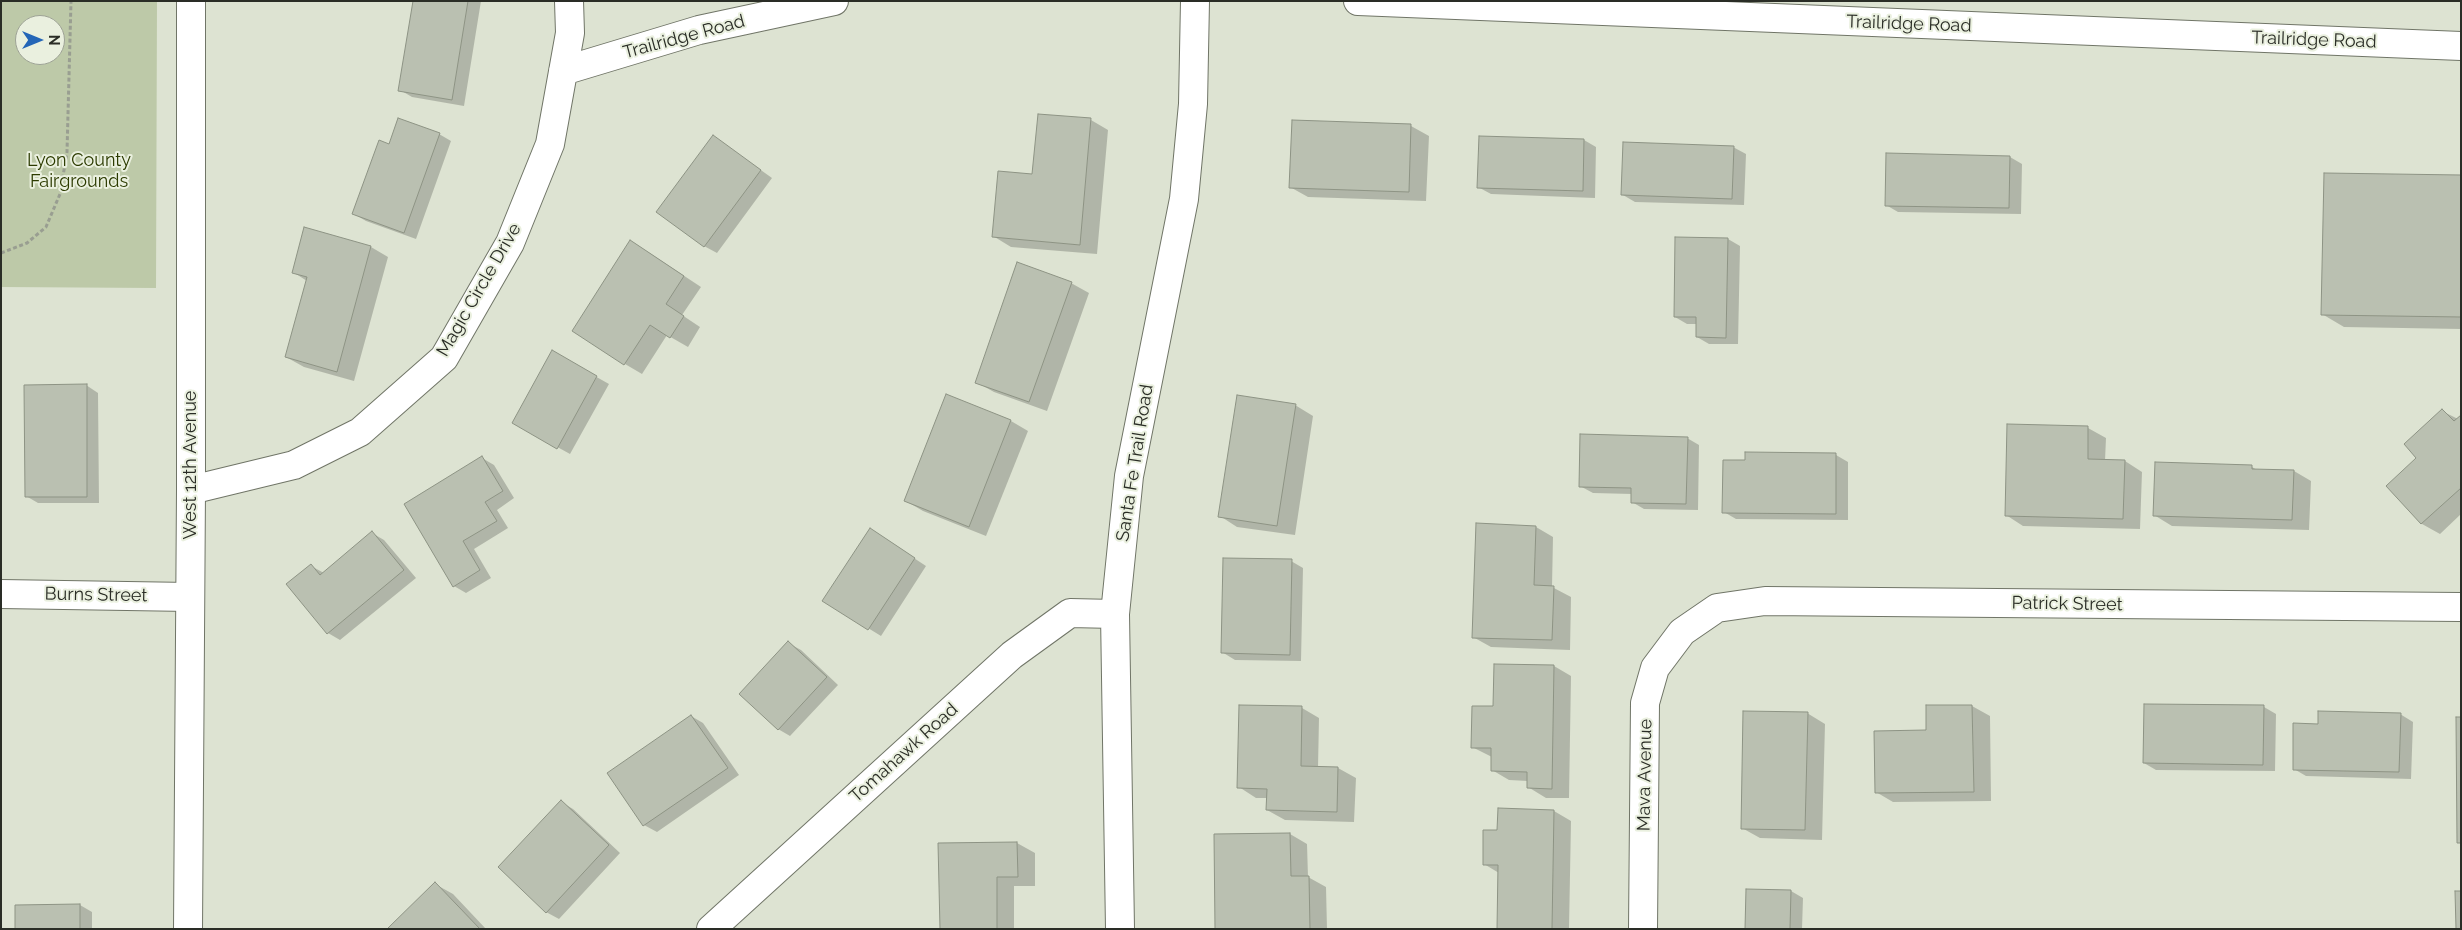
<!DOCTYPE html>
<style>
body{margin:0}
#map{position:relative;width:2462px;height:930px;overflow:hidden;background:#dde3d2;font-family:Raleway,sans-serif}
canvas{display:block}
.frame{position:absolute;inset:0;border:2px solid #2a2d26;pointer-events:none}
.north{position:absolute;left:15px;top:15px;width:50px;height:50px;box-sizing:border-box;background:#eaf0df;border:1px solid #9da295;border-radius:50%;rotate:90deg;font-size:14px;font-weight:700;line-height:20px;text-align:center;color:#2a2d26}
.north::after{content:'';display:block;margin:auto;width:18px;height:22px;background:#2466b7;clip-path:polygon(50% 0,100% 100%,50% 72%,0 100%)}
</style>
<div id="map">
<canvas width="2462" height="930"></canvas>
<div class="frame"></div>
<div class="north">N</div>
</div>
<script>
const ctx = document.querySelector('canvas').getContext('2d');
ctx.lineJoin = 'round';
function fill(path, color) {
  ctx.fillStyle = color;
  ctx.fill(path, 'evenodd');
}
function shape(rows) {
  const path = new Path2D();
  for (const r of rows) {
    path.moveTo(r[0], r[1]);
    for (let i = 2; i < r.length; i += 2) path.lineTo(r[i], r[i + 1]);
  }
  return path;
}
function trace(path, color, width, dash) {
  ctx.strokeStyle = color;
  ctx.lineWidth = width;
  ctx.lineCap = dash ? 'butt' : 'round';
  ctx.setLineDash(dash || []);
  ctx.stroke(path);
}
function write(font, color, halo, rows, align = 'center') {
  ctx.font = font + ' Raleway,sans-serif';
  ctx.lineWidth = 4;
  ctx.setLineDash([]);
  ctx.textBaseline = 'middle';
  ctx.strokeStyle = halo;
  ctx.fillStyle = color;
  for (const [text, x, y, turn = 0] of rows) {
    ctx.save();
    ctx.translate(x, y);
    ctx.rotate((+turn || 0) * Math.PI / 180);
    ctx.textAlign = isNaN(turn) ? turn : align;
    if (halo) ctx.strokeText(text, 0, 0);
    ctx.fillText(text, 0, 0);
    ctx.restore();
  }
}
const green = shape([
 [1,1,157,1,156,288,1,287],
 [25,25,55,25,55,55,25,55]
]);
const shadow = shape([
 [414,1,481,1,464,106,412,97,400,90],
 [1091,120,1108,130,1097,254,1011,247,993,236,1033,175],
 [1293,121,1411,126,1429,136,1426,201,1308,197,1290,187],
 [439,134,451,141,416,239,366,221,354,214],
 [713,136,772,178,717,253,704,246],
 [1480,137,1584,140,1596,147,1595,198,1491,194,1478,187],
 [1733,147,1746,154,1744,205,1635,202,1623,195],
 [2010,157,2022,164,2021,214,1898,212,1886,205],
 [2461,177,2461,329,2344,327,2322,314],
 [305,229,371,247,388,257,354,381,304,367,286,357,307,281,293,272],
 [1676,238,1728,239,1740,246,1738,344,1709,344,1697,337,1697,324,1687,324,1675,317],
 [648,252,701,287,682,315,700,327,688,347,667,335,642,374,625,364],
 [1071,283,1089,293,1047,411,994,392,976,382],
 [552,352,609,384,570,454,514,423],
 [86,385,98,393,99,503,38,503,26,496],
 [947,395,1011,421,1028,431,986,536,923,511,906,501],
 [1295,405,1313,416,1295,535,1237,527,1220,516],
 [2442,411,2458,419,2461,416,2461,514,2440,534,2422,524,2388,486,2418,458],
 [2088,428,2106,438,2105,461,2125,461,2142,472,2140,529,2023,526,2006,515],
 [1687,438,1699,445,1698,510,1644,509,1632,502,1632,494,1593,493,1580,486],
 [1746,454,1836,455,1848,462,1848,520,1736,519,1724,512,1746,461],
 [482,458,494,465,514,498,497,510,508,528,474,549,491,578,466,593,454,586,405,504],
 [2252,467,2257,470,2294,471,2311,481,2309,530,2172,526,2154,515],
 [1536,527,1553,537,1552,587,1571,597,1570,650,1491,647,1473,637],
 [372,533,384,540,416,578,340,640,328,633,311,566,324,573],
 [882,537,926,566,881,636,824,601],
 [1291,561,1303,568,1301,661,1235,660,1222,652],
 [788,643,801,650,838,685,790,736,778,729],
 [1554,666,1571,676,1569,798,1546,798,1528,787,1528,781,1509,780,1492,770,1492,757,1472,747,1494,708],
 [1972,706,1990,716,1991,801,1893,802,1876,792,1927,731,1927,707],
 [2264,707,2276,714,2275,771,2156,770,2144,763],
 [1302,708,1319,718,1318,768,1338,768,1356,778,1354,822,1285,820,1267,810,1268,798,1256,798,1239,787],
 [1807,713,1825,724,1822,840,1760,838,1742,828],
 [2400,714,2413,722,2411,779,2306,776,2294,769,2319,725],
 [691,716,703,723,739,775,657,832,644,825,609,774],
 [561,802,573,809,620,853,559,919,546,912],
 [1554,811,1571,821,1569,929,1498,929,1499,873,1484,864,1498,832],
 [1290,834,1307,844,1308,877,1326,887,1327,929,1216,929],
 [1017,843,1035,853,1035,886,1014,886,1014,929,941,929,940,844],
 [435,884,453,894,486,929,389,929],
 [1747,890,1791,891,1803,898,1802,929,1746,929],
 [80,905,92,912,92,929,17,929]
]);
const building = shape([
 [413,1,468,1,452,100,398,91,413,1],
 [1038,114,1091,118,1080,245,992,237,998,171,1032,174,1038,114],
 [398,118,440,133,404,233,352,214,379,140,389,144,398,118],
 [1292,120,1411,124,1409,192,1289,188,1292,120],
 [713,135,761,170,704,247,656,212,713,135],
 [1479,136,1584,139,1583,191,1477,188,1479,136],
 [1623,142,1734,146,1732,199,1621,195,1623,142],
 [1886,153,2010,156,2009,208,1885,206,1886,153],
 [2324,173,2461,175,2461,317,2321,315,2324,173],
 [304,227,371,246,337,372,285,357,307,277,292,273,304,227],
 [1675,237,1728,238,1726,338,1696,337,1696,317,1674,317,1675,237],
 [630,240,684,276,666,304,684,316,670,338,650,325,624,365,572,331,630,240],
 [1017,262,1072,282,1029,402,975,383,1017,262],
 [552,350,597,376,557,449,512,423,552,350],
 [87,384,87,497,25,497,24,385,87,384],
 [946,394,1011,420,969,527,904,501,946,394],
 [1237,395,1296,404,1277,526,1218,517,1237,395],
 [2442,409,2454,421,2461,415,2461,488,2421,524,2386,486,2416,458,2404,444,2442,409],
 [2007,424,2088,426,2088,459,2125,460,2123,519,2005,516,2007,424],
 [1580,434,1688,437,1686,504,1631,503,1631,488,1579,487,1580,434],
 [1745,452,1836,453,1836,514,1722,513,1723,460,1745,460,1745,452],
 [482,456,503,491,485,502,497,521,463,541,480,570,453,587,404,504,482,456],
 [2155,462,2252,465,2252,469,2294,470,2292,520,2153,516,2155,462],
 [1476,523,1536,526,1534,585,1554,586,1552,640,1472,638,1476,523],
 [870,528,915,558,868,630,822,601,870,528],
 [372,531,404,570,327,634,286,584,311,564,320,575,372,531],
 [1223,558,1292,559,1290,655,1221,653,1223,558],
 [788,641,827,677,778,730,739,694,788,641],
 [1494,664,1554,665,1552,789,1527,788,1527,772,1491,771,1491,748,1471,748,1472,706,1493,706,1494,664],
 [2144,704,2264,705,2263,765,2143,763,2144,704],
 [1239,705,1302,706,1301,766,1338,767,1337,812,1266,810,1267,789,1237,788,1239,705],
 [1926,705,1972,705,1974,792,1875,793,1874,731,1926,730,1926,705],
 [1743,711,1808,712,1805,830,1741,829,1743,711],
 [2318,711,2401,713,2399,772,2293,770,2293,723,2318,724,2318,711],
 [691,715,728,768,643,826,607,773,691,715],
 [2456,717,2461,717,2461,843,2457,843,2456,717],
 [561,800,609,845,546,913,498,867,561,800],
 [1498,808,1554,810,1552,929,1497,929,1498,865,1483,865,1483,830,1497,830,1498,808],
 [1290,833,1291,876,1309,876,1310,929,1215,929,1214,834,1290,833],
 [1017,842,1018,877,997,877,997,929,940,929,938,843,1017,842],
 [435,882,480,929,387,929,435,882],
 [1746,889,1791,890,1790,929,1745,929,1746,889],
 [2455,891,2461,891,2461,929,2456,929,2455,891],
 [80,904,80,929,15,929,15,905,80,904]
]);
const path = shape([
 [1,253,27,243,46,227,60,194,67,152,71,1]
]);
const street = shape([
 [1358,1,2461,46],
 [563,71,699,30,834,1],
 [191,490,294,465,360,432,444,358,510,243,550,144,570,33,569,1],
 [1,594,190,597],
 [711,929,1012,655,1070,613,1115,614],
 [1120,929,1115,614,1129,476,1184,199,1193,104,1195,1],
 [1643,929,1645,703,1655,668,1682,632,1717,608,1765,601,2461,607]
]);
const secondary = shape([
 [188,929,191,490,191,1]
]);
const streetNames = [
 ["Trailridge Road",1909,24,2],
 ["Trailridge Road",684,37,-15],
 ["Trailridge Road",2314,40,2],
 ["Magic Circle Drive",479,290,-60],
 ["Santa Fe Trail Road",1135,463,-81],
 ["West 12th Avenue",191,465,-90],
 ["Burns Street",96,595,1],
 ["Patrick Street",2067,604,1],
 ["Tomahawk Road",904,753,-42],
 ["Mava Avenue",1645,775,-89]
];
const parkNames = [
 ["Lyon County",79,161],
 ["Fairgrounds",79,182]
];
fill(green, '#bdc9a8');
fill(shadow, '#0003');
fill(building, '#bac0b1');
trace(building, '#8d9384', 1);
trace(street, '#707567', 30);
trace(secondary, '#707567', 30);
trace(path, '#999e91', 3, [4, 2.5]);
trace(street, '#fff', 28);
trace(secondary, '#fff', 28);
write('18px', '#2a2d26', '#eaf0df', streetNames);
write('18px', '#2c3b00', '#eaf0df', parkNames);
</script>
